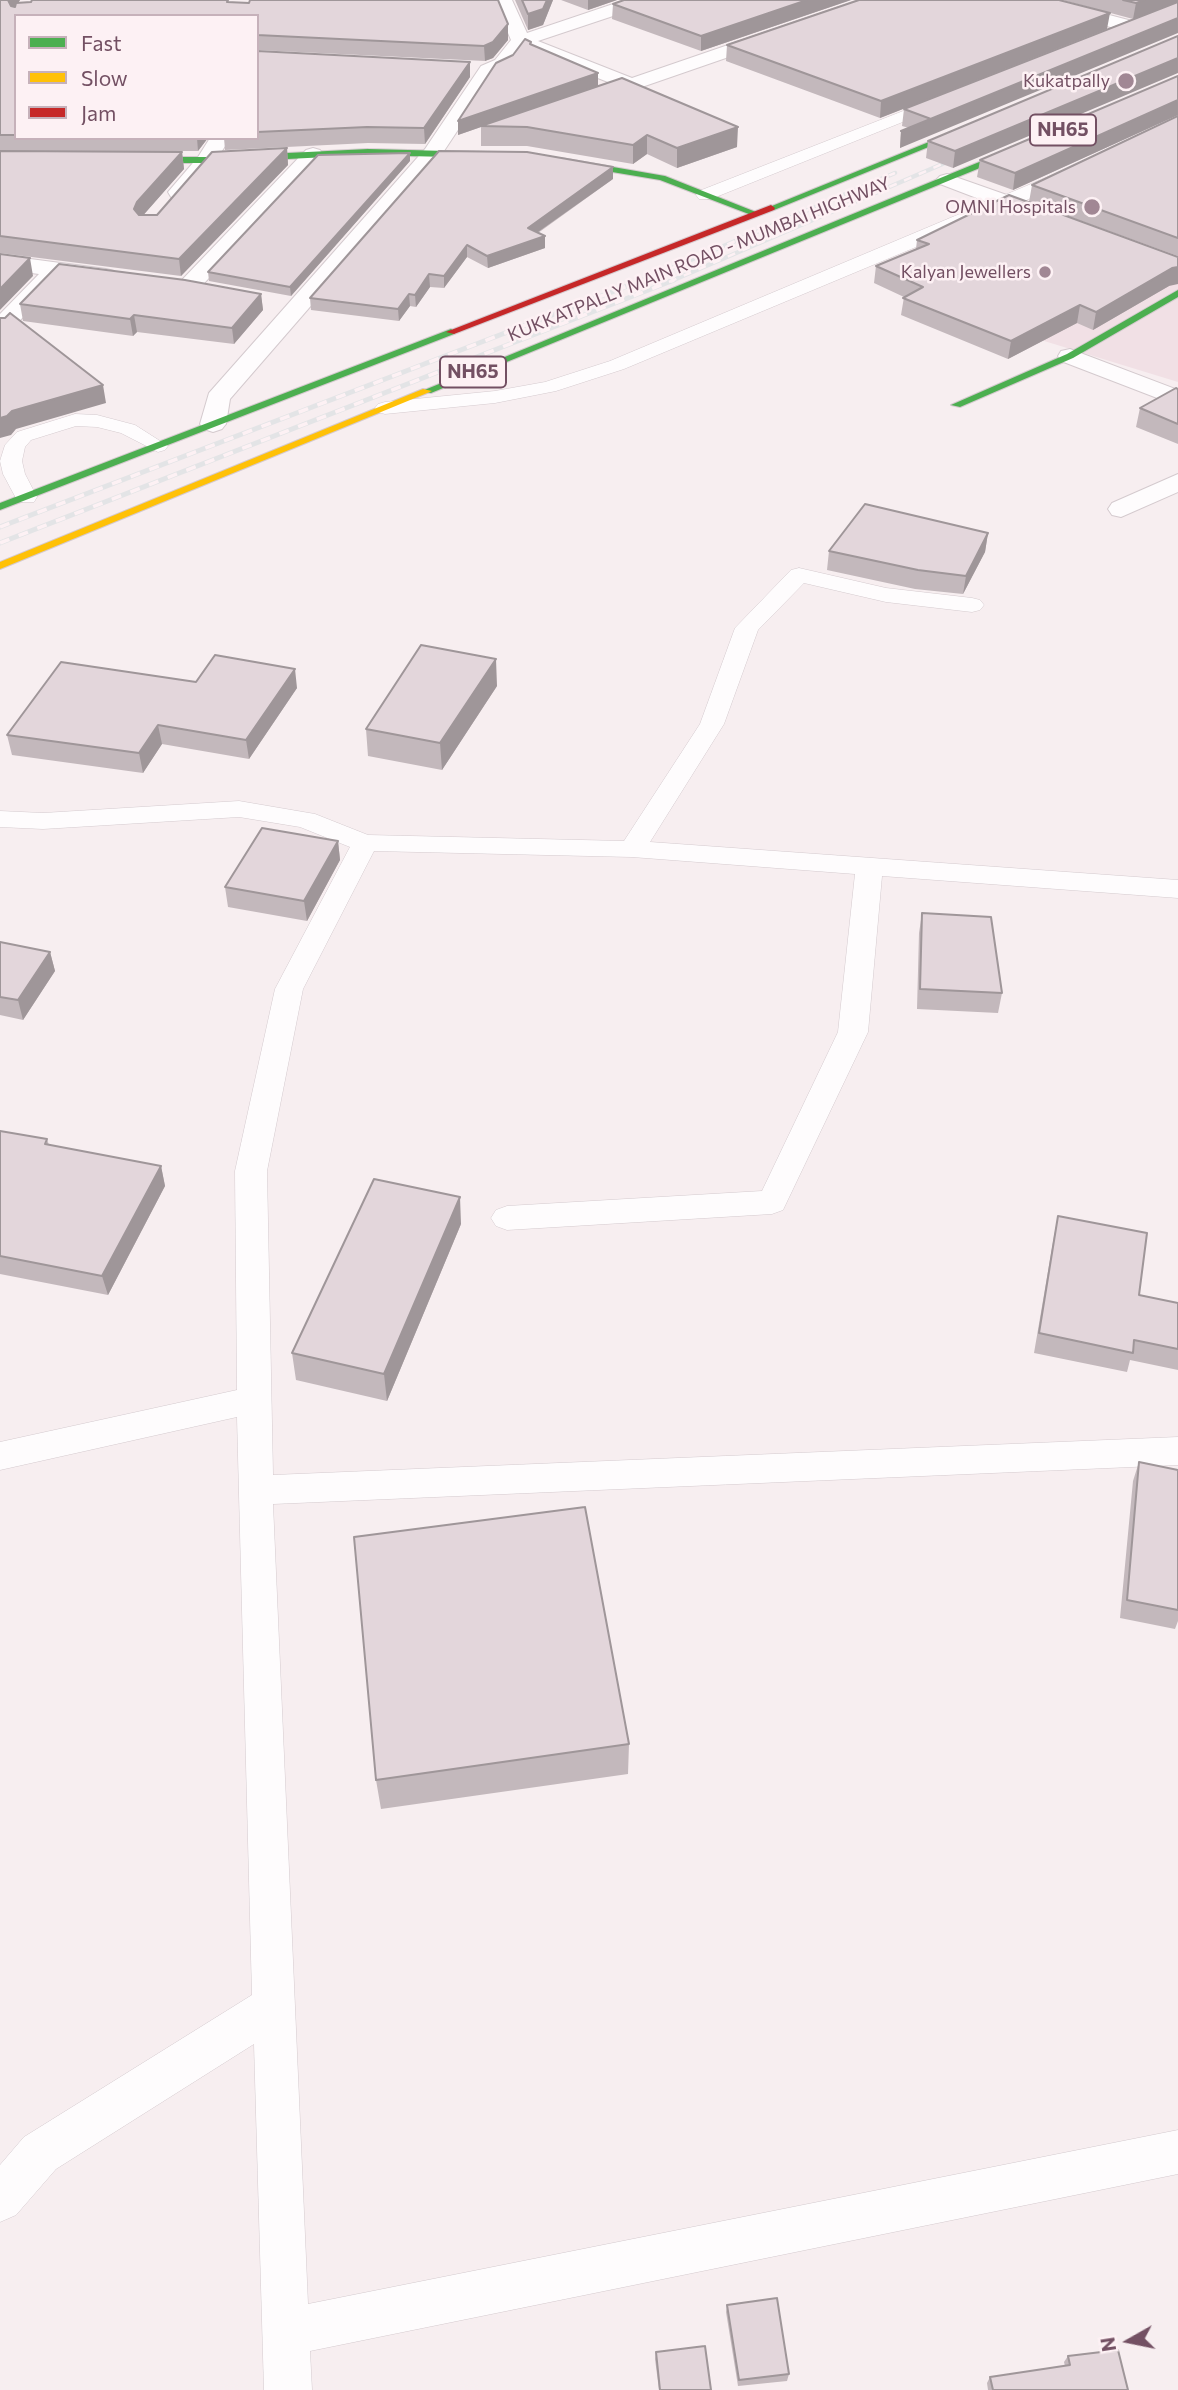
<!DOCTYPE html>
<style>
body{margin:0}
#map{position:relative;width:1178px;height:2390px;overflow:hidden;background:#f7eef0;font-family:Commissioner,sans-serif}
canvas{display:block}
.legend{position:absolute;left:14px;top:14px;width:245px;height:126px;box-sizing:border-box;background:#fdf1f4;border:2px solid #c6b1ba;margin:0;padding:9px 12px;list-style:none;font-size:21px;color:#735063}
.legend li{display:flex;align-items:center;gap:14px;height:35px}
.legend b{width:35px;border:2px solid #c6b1ba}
.north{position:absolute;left:1094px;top:2306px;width:70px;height:70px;-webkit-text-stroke:5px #fdf1f4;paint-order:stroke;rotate:261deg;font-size:19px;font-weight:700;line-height:28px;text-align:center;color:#735063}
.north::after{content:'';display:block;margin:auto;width:24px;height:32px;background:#735063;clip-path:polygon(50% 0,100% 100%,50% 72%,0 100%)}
</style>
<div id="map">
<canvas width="1178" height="2390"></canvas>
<ul class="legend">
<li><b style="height:9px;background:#4caf50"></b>Fast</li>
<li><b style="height:9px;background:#ffc107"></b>Slow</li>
<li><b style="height:9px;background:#c62828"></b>Jam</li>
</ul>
<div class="north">N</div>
</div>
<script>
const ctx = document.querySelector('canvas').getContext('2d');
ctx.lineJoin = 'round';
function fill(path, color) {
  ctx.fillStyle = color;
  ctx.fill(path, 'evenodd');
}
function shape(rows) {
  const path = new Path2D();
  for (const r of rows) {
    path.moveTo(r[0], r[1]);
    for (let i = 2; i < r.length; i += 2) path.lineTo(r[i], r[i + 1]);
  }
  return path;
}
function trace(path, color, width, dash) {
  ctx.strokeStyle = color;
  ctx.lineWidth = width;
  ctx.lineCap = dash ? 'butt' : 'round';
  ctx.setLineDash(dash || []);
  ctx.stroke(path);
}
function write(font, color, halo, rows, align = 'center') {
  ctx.font = font + ' Commissioner,sans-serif';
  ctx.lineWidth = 5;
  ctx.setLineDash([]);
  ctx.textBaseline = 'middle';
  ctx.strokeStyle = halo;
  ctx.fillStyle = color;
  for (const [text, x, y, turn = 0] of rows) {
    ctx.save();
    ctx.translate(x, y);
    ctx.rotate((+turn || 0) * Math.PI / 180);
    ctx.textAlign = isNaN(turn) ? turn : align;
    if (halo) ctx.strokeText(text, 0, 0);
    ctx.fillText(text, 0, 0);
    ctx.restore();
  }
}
const residential = shape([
 [1178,170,1178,382,943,310]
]);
const lane = shape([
 [944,95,952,100,950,103,711,199,699,199,696,195,699,191,944,95],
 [1069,168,1075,169,1078,173,1075,177,1014,206,624,369,556,391,495,403,385,414,378,412,375,408,378,404,385,402,495,391,545,382,610,361,1069,168],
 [75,414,97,415,135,425,168,446,165,450,158,452,121,433,97,427,76,426,31,440,25,447,22,461,25,474,37,497,34,502,18,502,3,474,0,461,5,445,17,432,75,414],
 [799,568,886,588,972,598,980,600,984,605,980,610,972,612,886,602,804,583,758,630,724,724,650,842,1178,880,1178,898,882,876,868,1032,783,1210,772,1214,507,1230,496,1226,491,1218,496,1210,507,1206,762,1191,838,1032,855,874,632,857,374,851,303,989,267,1171,273,1475,1178,1437,1178,1465,273,1504,308,2304,1178,2130,1178,2174,310,2351,312,2390,264,2390,254,2044,56,2169,16,2215,0,2222,0,2165,24,2137,252,1995,237,1417,0,1470,0,1442,237,1390,235,1171,275,989,350,847,300,827,239,817,43,829,0,827,0,811,43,813,239,801,315,814,368,835,624,841,700,724,735,628,791,570,799,568]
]);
const street = shape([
 [494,0,512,0,527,33,625,0,652,0,649,4,538,41,632,78,859,0,885,0,882,4,587,106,580,104,577,100,580,96,613,84,524,49,511,67,495,74,440,157,230,399,226,424,222,429,213,432,204,429,200,424,209,393,425,149,481,66,495,60,511,40,494,0],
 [1022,0,1052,0,1136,22,1138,26,1129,32,1025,4,1022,0],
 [210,138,230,138,214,164,187,197,171,197,168,192,198,157,210,138],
 [313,148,320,150,323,154,320,158,196,292,180,292,177,287,180,282,306,150,313,148],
 [947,174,1058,213,1061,218,1058,223,1042,223,940,184,936,180,940,176,947,174],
 [0,255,106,269,114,271,117,276,114,281,106,283,61,277,8,333,0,335,0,314,39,274,0,269,0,255],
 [1070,349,1178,390,1178,406,1061,361,1058,356,1061,351,1070,349],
 [1178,474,1178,492,1121,517,1112,515,1108,509,1112,503,1178,474]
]);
const fast = shape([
 [973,124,980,126,774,210,767,208,973,124],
 [1028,142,1031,143,1031,147,431,393,422,391,1028,142],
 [368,149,488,152,492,155,488,158,368,155,207,163,132,163,128,160,132,157,207,157,368,149],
 [561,158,665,176,761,214,754,216,660,180,558,163,557,161,561,158],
 [1178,290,1178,297,1073,358,960,407,951,405,1067,354,1178,290],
 [451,329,456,332,454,334,0,510,0,503,451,329]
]);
const slow = shape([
 [423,389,432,391,0,569,0,562,423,389]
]);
const jam = shape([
 [771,205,775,208,774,210,454,334,446,332,771,205]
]);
const railFar1 = shape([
 [639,282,895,173],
 [669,282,961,156]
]);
const rail = shape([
 [0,527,643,280],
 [0,543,674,280]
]);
const wall = shape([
 [0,0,20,0,18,3,234,2,508,24,508,40,493,58,485,61,257,50,257,16,16,16,16,138,208,138,198,151,40,151,182,152,184,169,143,215,157,215,287,148,288,165,181,276,0,253],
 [515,0,553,0,543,25,528,30],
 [561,0,617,0,588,10],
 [851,0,701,51,612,19,613,4],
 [1062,0,1178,0,900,148,901,131,909,128,902,126,904,109,1153,11,1133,19],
 [1107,29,880,118,726,61,727,45],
 [1178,36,953,168,926,158,928,141],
 [531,45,598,86,737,147,677,168,647,154,633,164,527,146,481,146,481,127,458,135,513,55],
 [257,51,470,77,425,144,368,143,225,150,224,138,257,138],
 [1178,76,1178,115,1013,190,977,177,980,160],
 [1178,116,1178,256,1029,202,1032,185],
 [410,161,291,296,209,281,208,272],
 [613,179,538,233,545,236,545,248,488,268,467,257,444,288,430,287,416,307,410,306,399,321,311,310,310,298],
 [917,240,1169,286,1093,330,1077,323,1008,359,901,315,904,297,874,283,876,266,916,249],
 [261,294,263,310,234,344,137,332,133,336,23,321,20,304],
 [1178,389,1178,444,1136,427,1140,408],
 [988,533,985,552,963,594,915,589,827,570,829,551],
 [196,682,297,688,249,759,162,744,143,773,12,755,7,735],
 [497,686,442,770,368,756,366,729],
 [338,841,340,860,307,921,228,907,225,887],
 [922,913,1002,993,998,1013,917,1009,919,933],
 [0,942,50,952,55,971,23,1020,0,1015],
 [0,1131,47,1139,49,1145,161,1166,165,1186,108,1295,0,1274],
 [1058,1216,1139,1295,1178,1303,1178,1370,1130,1360,1127,1372,1034,1353,1054,1236],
 [461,1224,387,1401,296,1380,292,1353],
 [1139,1462,1178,1610,1178,1621,1175,1629,1120,1618,1133,1481],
 [629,1744,628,1774,381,1809,376,1780],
 [727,2305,789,2374,787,2381,738,2386,726,2312],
 [656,2352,711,2390,659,2390,655,2359],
 [1068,2356,1128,2390,988,2390,987,2383,990,2377,1065,2366,1064,2362]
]);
const shadedWall = shape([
 [8,0,20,0,10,16],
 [547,0,553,0,543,25,528,30,528,14],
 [588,0,617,0,588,10],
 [807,0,851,0,701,51,701,36],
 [1145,0,1178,0,1178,2,1133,19,1136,3],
 [1110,13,1107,29,880,118,881,101],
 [1178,18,1178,33,900,148,901,131],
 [508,24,508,40,493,58,485,61,484,46],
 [1178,58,1178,73,953,168,955,151],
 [470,62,470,77,425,144,424,128],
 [598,73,598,87,481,126,481,127,458,135,458,121],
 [1178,100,1178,115,1013,190,1015,173],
 [738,127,737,147,677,168,677,148],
 [647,135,647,154,633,164,633,145],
 [197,138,208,138,198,151],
 [287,148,288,165,181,276,179,259],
 [182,152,184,169,140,219,134,209,137,202],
 [410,153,410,161,291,296,290,287],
 [613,167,613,179,528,239,528,228],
 [545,236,545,248,488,268,487,256],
 [467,245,467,257,444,288,444,276],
 [30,258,33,276,0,310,0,289],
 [1178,267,1178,284,1169,286,1093,330,1096,312,1172,268],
 [429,274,430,287,416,307,415,295],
 [261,294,263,310,234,344,232,328],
 [409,294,410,306,399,321,398,309],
 [1080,305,1077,323,1008,359,1011,341],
 [134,315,137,332,133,336,130,319],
 [103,385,106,403,16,429,11,435,0,438,0,418,12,411],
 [988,533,985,552,963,594,966,576],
 [496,659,497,686,442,770,440,743],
 [295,669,297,688,249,759,246,740],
 [158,725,162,744,143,773,139,753],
 [338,841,340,860,307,921,304,901],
 [50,952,55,971,23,1020,18,1000],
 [161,1166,165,1186,108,1295,102,1276],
 [460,1197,461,1224,387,1401,384,1374]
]);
const building = shape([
 [0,0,8,0,11,6,15,7,16,3,31,2,32,0,228,0,227,2,249,3,250,0,498,0,508,24,493,42,484,46,257,35,257,16,16,16,16,135,0,135,0,0],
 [522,0,547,0,543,9,528,14,522,0],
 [624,0,807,0,701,36,613,4,624,0],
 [859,0,1059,0,1110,13,881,101,727,45,859,0],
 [1123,0,1145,0,1136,3,1123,0],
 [1178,2,1178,18,901,131,931,119,904,109,1178,2],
 [1178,36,1178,58,955,151,928,141,1178,36],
 [525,39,531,42,530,44,598,73,458,121,496,63,513,55,525,39],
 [257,51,470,62,424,128,367,127,257,132,257,51],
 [1178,76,1178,100,1015,173,980,160,1178,76],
 [622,78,738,127,677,148,647,135,633,145,527,127,481,126,622,78],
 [1178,116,1178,238,1032,185,1178,116],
 [287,148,179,259,0,236,0,151,182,152,137,202,134,209,139,215,157,215,212,152,287,148],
 [439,151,527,152,613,167,528,228,545,236,487,256,467,245,444,276,429,274,415,295,409,294,398,309,310,298,439,151],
 [410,153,290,287,208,272,318,155,410,153],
 [1009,195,1178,257,1178,267,1172,268,1096,312,1080,305,1011,341,903,298,923,287,876,266,929,244,917,240,1009,195],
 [0,254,30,258,0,289,0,254],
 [59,264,185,280,261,294,232,328,134,315,130,319,20,304,59,264],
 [10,313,103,385,12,411,7,416,0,418,0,318,5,318,10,313],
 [1176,388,1178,389,1178,424,1140,408,1176,388],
 [865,504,988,533,966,576,918,570,829,551,865,504],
 [421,645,496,659,440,743,366,729,421,645],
 [215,655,295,669,246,740,158,725,139,753,7,735,61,662,196,682,215,655],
 [262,828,338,841,304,901,225,887,262,828],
 [922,913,991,917,1002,993,920,989,922,913],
 [0,942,50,952,18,1000,0,997,0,942],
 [0,1131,47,1139,45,1144,161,1166,102,1276,0,1256,0,1131],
 [374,1179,460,1197,384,1374,292,1353,374,1179],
 [1058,1216,1147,1233,1139,1295,1178,1303,1178,1349,1134,1340,1133,1353,1039,1333,1058,1216],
 [1139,1462,1178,1470,1178,1610,1127,1600,1139,1462],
 [585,1507,629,1744,376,1780,354,1537,585,1507],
 [777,2298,789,2374,739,2380,727,2305,777,2298],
 [705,2346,711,2390,660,2390,656,2352,705,2346],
 [1118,2350,1128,2390,993,2390,990,2377,1070,2365,1068,2356,1118,2350]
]);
const markers = [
 [1126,81,9,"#a18794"],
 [1092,207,9,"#a18794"],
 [1045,272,7,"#a18794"]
];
const farPoinames = [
 ["Kukatpally",1110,81],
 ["OMNI Hospitals",1076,207],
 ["Kalyan Jewellers",1031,272]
];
const farStreetnames = [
 ["KUKKATPALLY MAIN ROAD - MUMBAI HIGHWAY",699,259,-22]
];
const shields = [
 [1063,130,66],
 [473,372,66]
];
const shieldNames = [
 ["NH65",1063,130],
 ["NH65",473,372]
];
fill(residential, '#f1e0e5');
trace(lane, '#d4cace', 1);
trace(street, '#d4cace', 2);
trace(fast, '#d5cacf', 2);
trace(slow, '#d5cacf', 2);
trace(jam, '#d5cacf', 2);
fill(lane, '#fefcfd');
fill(street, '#fefcfd');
fill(fast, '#4caf50');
fill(slow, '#ffc107');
fill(jam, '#c62828');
trace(railFar1, '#e3e4e6', 4.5);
trace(rail, '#e3e4e6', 5);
trace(railFar1, '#fdf1f4', 2.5, [8]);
trace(rail, '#fdf1f4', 3.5, [10]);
fill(wall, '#c3b8bc');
fill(shadedWall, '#9f9699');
fill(building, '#e3d6db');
trace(building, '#9f9699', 2);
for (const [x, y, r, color] of markers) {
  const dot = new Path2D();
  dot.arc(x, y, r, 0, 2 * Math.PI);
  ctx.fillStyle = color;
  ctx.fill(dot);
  trace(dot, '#fdf1f4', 2.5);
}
write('18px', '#735063', '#fdf1f4', farPoinames, 'right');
write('18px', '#735063', '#fdf1f4', farStreetnames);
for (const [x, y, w] of shields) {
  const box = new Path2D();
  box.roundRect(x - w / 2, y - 15.5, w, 31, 5);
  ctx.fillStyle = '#fdf1f4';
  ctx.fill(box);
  trace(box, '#735063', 2);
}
write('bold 19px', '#735063', null, shieldNames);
</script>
